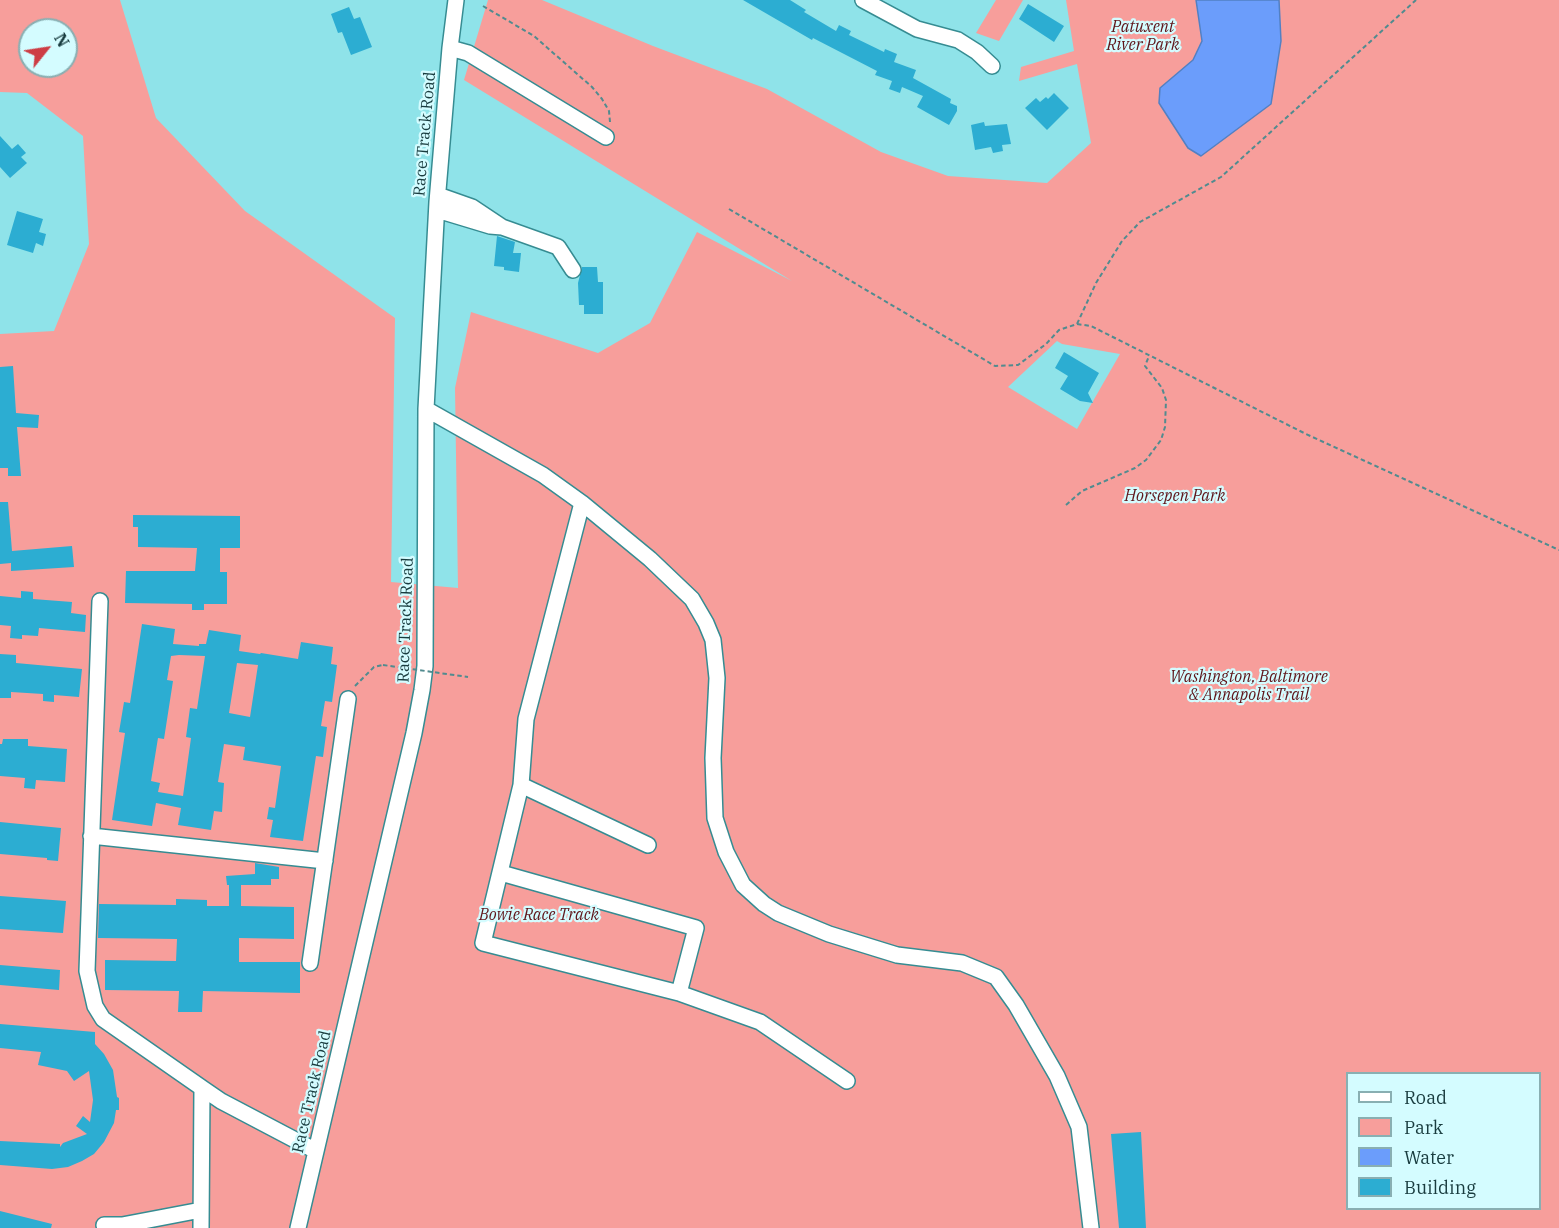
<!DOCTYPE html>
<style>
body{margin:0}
#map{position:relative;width:1559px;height:1228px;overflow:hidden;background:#8fe3e9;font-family:"IBM Plex Serif",serif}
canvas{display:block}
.legend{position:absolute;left:1346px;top:1072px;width:195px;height:138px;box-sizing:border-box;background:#d4fcff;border:2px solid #89afb2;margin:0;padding:8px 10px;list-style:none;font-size:18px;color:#193c3f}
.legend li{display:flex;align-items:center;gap:12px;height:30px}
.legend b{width:30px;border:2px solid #89afb2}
.north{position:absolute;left:18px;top:18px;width:60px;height:60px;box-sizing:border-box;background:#d4fcff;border:2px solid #89afb2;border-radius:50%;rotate:60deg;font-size:16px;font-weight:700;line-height:24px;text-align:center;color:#193c3f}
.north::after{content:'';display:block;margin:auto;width:21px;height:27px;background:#cd3d45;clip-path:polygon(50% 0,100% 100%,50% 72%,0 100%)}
</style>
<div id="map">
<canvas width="1559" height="1228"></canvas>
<ul class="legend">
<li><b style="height:8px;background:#fff"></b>Road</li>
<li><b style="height:16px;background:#f79e9b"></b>Park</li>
<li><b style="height:16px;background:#6b9dfb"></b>Water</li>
<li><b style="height:16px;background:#2cadd2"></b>Building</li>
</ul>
<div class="north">N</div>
</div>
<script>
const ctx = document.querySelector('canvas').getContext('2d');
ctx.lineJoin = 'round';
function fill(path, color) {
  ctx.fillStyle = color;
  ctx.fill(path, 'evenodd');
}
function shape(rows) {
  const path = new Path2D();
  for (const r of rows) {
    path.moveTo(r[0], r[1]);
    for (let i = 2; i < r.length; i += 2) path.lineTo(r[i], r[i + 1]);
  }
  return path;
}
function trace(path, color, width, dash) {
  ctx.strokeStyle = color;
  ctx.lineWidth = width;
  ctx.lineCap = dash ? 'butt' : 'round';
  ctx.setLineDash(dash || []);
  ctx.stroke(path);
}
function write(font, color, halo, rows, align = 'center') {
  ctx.font = font + ' "IBM Plex Serif",serif';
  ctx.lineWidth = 4.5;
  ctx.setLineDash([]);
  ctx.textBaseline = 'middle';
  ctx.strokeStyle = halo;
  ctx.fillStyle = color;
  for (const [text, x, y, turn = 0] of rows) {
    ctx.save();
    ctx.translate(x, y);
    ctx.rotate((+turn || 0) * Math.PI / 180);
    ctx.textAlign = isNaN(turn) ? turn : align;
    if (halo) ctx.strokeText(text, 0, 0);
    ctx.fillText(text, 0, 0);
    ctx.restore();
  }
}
const green = shape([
 [0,0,120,0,156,118,245,211,395,318,391,582,458,588,455,388,471,312,598,353,650,323,697,232,792,281,464,80,488,0,542,0,653,46,767,89,881,152,948,176,1047,183,1091,143,1077,64,1019,81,1021,67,1074,51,1066,0,1559,0,1559,1228,0,1228,0,334,54,331,89,244,83,136,27,93,0,92],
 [30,30,66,30,66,66,30,66],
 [1057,341,1062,344,1120,354,1077,429,1008,387],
 [1348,1074,1540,1074,1540,1208,1348,1208],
 [996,0,1023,0,999,41,976,33]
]);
const water = shape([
 [1196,0,1279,0,1281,41,1271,104,1201,156,1188,148,1159,103,1160,88,1193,60,1202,41,1196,0]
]);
const building = shape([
 [743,0,790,0,806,10,804,12,836,31,839,25,851,31,849,35,884,52,885,49,897,54,894,62,916,70,913,78,951,99,950,103,957,106,957,111,949,125,917,107,923,96,902,87,900,93,889,89,892,81,875,75,877,71,813,38,812,40],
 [1028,4,1064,26,1054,42,1019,19],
 [349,7,354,19,360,17,372,47,351,55,342,32,338,33,331,14],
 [1054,93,1069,108,1047,130,1025,108,1036,98,1040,102,1046,97,1048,99],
 [984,122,985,126,1007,124,1011,144,1002,145,1003,151,993,153,991,147,975,150,971,125],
 [0,136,12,149,18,144,26,153,21,157,27,163,10,178,0,167],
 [17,211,43,219,39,232,46,234,43,246,36,243,33,253,7,245],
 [497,236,515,242,513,253,521,253,519,272,504,270,504,267,494,266],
 [582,267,597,267,598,282,603,282,603,314,584,314,584,305,579,305,578,283],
 [1064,352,1099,373,1088,393,1093,403,1080,401,1060,389,1068,376,1055,368],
 [13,366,16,413,39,415,38,428,17,427,21,476,8,476,8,468,0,468,0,367],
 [0,502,8,502,12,551,72,546,74,567,11,571,11,563,0,564],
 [133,515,240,516,240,548,220,548,220,572,227,572,227,604,204,604,204,610,192,610,192,604,125,603,126,571,195,571,197,548,138,547,138,527,133,527],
 [21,591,33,592,33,599,72,602,71,613,86,615,85,632,39,628,38,636,22,635,22,639,10,638,11,626,0,625,0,596,21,598],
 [142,624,175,629,173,644,199,646,199,644,206,644,209,630,241,635,239,651,260,654,261,653,298,659,301,642,333,647,331,664,337,665,332,702,325,701,321,726,327,727,323,757,316,756,303,841,270,837,273,820,267,819,269,807,275,808,281,766,243,760,245,747,224,744,218,782,224,783,222,812,214,811,211,830,178,825,181,808,156,803,152,826,112,820,125,733,119,732,124,702,130,703],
 [179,655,205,656,197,709,190,708,186,737,191,738,183,796,158,792,160,783,151,781,158,738,164,739,173,681,167,680,171,656],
 [237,663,258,665,250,717,229,713],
 [0,654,16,655,16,663,82,669,79,697,54,695,54,702,43,701,43,694,11,692,11,698,0,698],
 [3,739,28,739,28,746,67,749,65,782,36,780,35,789,24,788,25,778,0,776,0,744,2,744],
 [0,822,61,828,58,861,47,860,47,858,0,854],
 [255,863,279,867,279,879,271,879,271,885,241,885,241,906,294,907,294,939,239,938,239,962,300,962,300,993,203,991,202,1012,178,1012,179,991,105,990,105,960,176,961,177,939,98,938,99,904,176,905,176,899,207,900,207,906,229,906,229,885,227,885,226,876,255,874],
 [0,896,66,901,63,933,0,929],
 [0,965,60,970,59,990,0,985],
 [0,1024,95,1032,95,1044,104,1054,113,1070,117,1097,119,1098,119,1110,116,1110,114,1123,104,1142,94,1154,82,1161,68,1167,52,1169,0,1165,0,1141,60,1144,60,1147,63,1143,87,1134,76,1126,83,1116,90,1122,93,1100,89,1071,74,1081,67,1071,38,1065,41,1052,0,1048],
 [1141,1132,1146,1228,1119,1228,1111,1134],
 [0,1211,52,1224,51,1228,0,1228]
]);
const path = shape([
 [483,6,534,36,592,87,602,99,609,111,610,122],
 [729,209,995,366,1018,365,1046,344,1059,330,1077,324,1096,283,1122,241,1140,222,1221,177,1416,0],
 [1077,324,1091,326,1306,434,1559,550],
 [1066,505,1082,491,1135,468,1146,460,1161,440,1165,427,1166,400,1162,388,1145,366,1149,356],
 [355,686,374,667,383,665]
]);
const minor = shape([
 [863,0,917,29,958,40,977,52,992,66],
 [450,48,468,53,606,137],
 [437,210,490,226,502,227,472,207,438,195],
 [502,227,558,247,573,270],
 [426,409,543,475,582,503,650,559,692,599,706,623,713,640,717,678,713,758,715,818,726,852,743,885,764,904,778,913,829,934,897,955,962,963,996,977,1016,1005,1057,1076,1079,1127,1091,1228],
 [100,601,87,971,95,1006,103,1019,202,1088,201,1228],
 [521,785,648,845],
 [91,836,325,861],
 [501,873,696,928,679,993,483,943,521,785,526,719,582,503],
 [310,963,348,699],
 [679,993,760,1022,847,1081],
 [202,1088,221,1101,316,1151],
 [104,1225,122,1225,201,1210],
 [298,1228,414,733,422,690,425,666,426,409,437,202,450,48,456,0]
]);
const pathBridge = shape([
 [383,665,468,677]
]);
const parkNames = [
 ["Patuxent",1143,27],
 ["River Park",1143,45],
 ["Horsepen Park",1175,496],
 ["Washington, Baltimore",1249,677],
 ["& Annapolis Trail",1249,695],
 ["Bowie Race Track",539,915]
];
const streetNames = [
 ["Race Track Road",425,134,-85],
 ["Race Track Road",406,620,-88],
 ["Race Track Road",312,1092,-77]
];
fill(green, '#f79e9b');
fill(water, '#6b9dfb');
trace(water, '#5280c3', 1.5);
fill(building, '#2cadd2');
trace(minor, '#368c92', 18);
trace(path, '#518b8f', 2, [4.5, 3]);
trace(minor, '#fff', 15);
trace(pathBridge, '#518b8f', 2, [4.5, 3]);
write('italic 16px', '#5f1419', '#d4fcff', parkNames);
write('16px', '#193c3f', '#d4fcff', streetNames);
</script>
